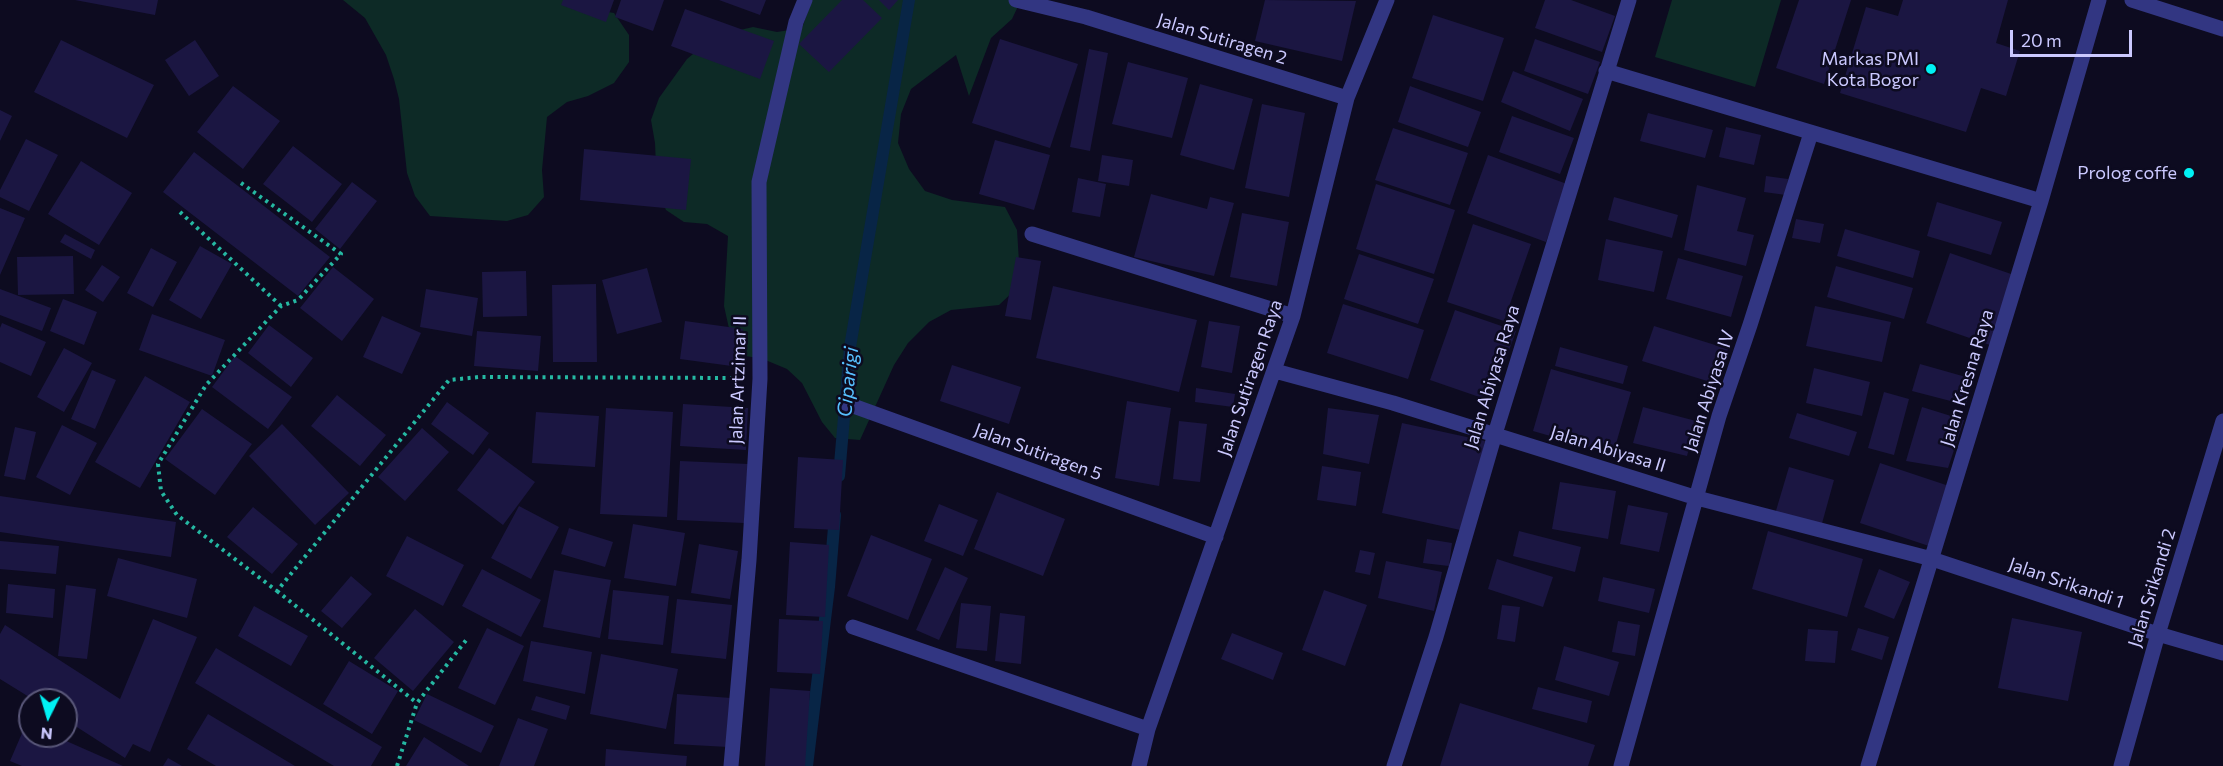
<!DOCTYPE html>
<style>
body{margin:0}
#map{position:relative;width:2223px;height:766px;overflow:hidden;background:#0d0b20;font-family:Commissioner,sans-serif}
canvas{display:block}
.north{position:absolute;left:18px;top:688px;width:60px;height:60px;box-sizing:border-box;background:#0d0b20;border:2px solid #595779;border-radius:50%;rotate:185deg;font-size:16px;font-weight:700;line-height:24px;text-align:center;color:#cbc9ff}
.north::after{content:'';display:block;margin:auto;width:21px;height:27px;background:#00f1f4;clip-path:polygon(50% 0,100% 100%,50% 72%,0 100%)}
.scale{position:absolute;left:2010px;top:30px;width:122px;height:27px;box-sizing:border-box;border:3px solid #cbc9ff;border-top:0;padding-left:8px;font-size:18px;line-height:21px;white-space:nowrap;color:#cbc9ff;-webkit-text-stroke:4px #0d0b20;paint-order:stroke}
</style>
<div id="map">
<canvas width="2223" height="766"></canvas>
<div class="north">N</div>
<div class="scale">20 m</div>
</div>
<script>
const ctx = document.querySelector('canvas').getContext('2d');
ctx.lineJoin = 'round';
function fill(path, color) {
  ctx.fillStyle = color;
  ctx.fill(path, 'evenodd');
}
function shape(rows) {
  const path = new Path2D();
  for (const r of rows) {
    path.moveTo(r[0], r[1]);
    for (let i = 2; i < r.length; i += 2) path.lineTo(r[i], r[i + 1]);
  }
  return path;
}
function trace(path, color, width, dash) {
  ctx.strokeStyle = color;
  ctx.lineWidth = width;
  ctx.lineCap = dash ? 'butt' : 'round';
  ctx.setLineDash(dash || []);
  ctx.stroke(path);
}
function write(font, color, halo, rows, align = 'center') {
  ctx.font = font + ' Commissioner,sans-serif';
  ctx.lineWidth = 5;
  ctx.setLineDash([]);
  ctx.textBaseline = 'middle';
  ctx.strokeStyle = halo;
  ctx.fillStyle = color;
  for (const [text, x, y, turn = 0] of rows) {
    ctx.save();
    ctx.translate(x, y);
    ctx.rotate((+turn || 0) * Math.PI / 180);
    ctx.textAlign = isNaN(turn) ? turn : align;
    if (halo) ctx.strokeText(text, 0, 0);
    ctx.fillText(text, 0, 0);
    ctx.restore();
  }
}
const green = shape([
 [343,0,567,0,590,9,614,13,629,35,629,62,614,83,588,96,567,102,547,117,542,170,544,197,528,215,507,221,430,216,415,196,407,173,399,99,394,79,386,55,365,18],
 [812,0,1021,0,1012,19,991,38,969,96,956,55,911,89,901,114,898,143,909,169,925,191,952,200,1005,207,1017,230,1019,262,1017,288,999,305,951,310,929,322,908,343,894,365,860,440,835,438,822,422,802,383,787,369,763,359,740,355,730,333,724,306,728,236,707,224,684,222,666,210,657,189,655,143,651,120,659,98,687,59,705,44,727,33,753,27,777,32,802,28],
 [1672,0,1781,0,1755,87,1655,57]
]);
const stream = shape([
 [839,476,850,347,909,0],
 [807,766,829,587,835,515]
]);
const building = shape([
 [75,0,158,0,155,15],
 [563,0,614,0,606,22,561,5],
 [621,0,664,0,653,31,615,17],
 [719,0,766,0,760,15],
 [842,0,863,0,882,18,829,72,799,44],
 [879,0,898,0,889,10],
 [1265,0,1356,1,1342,61,1255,41],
 [1545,0,1571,0,1615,16,1602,52,1535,28],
 [1799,0,1851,0,1824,84,1776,68],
 [1903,0,2008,0,1996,43,2020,51,2006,96,1981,88,1966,132,1840,93,1866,7,1898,16],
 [685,9,774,41,760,79,671,46],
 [1433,15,1504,38,1483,101,1412,78],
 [1000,39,1078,64,1050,148,972,123],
 [1535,39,1600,62,1588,94,1524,71],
 [61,40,154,85,127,138,34,92],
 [195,40,219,76,189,96,165,60],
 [1089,49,1108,53,1090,151,1070,147],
 [1128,62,1188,78,1172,138,1112,124],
 [1513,71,1583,99,1570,131,1501,102],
 [1200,84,1253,99,1234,170,1180,155],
 [233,86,280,121,243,169,197,132],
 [1410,86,1481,112,1468,147,1398,122],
 [1262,104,1305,113,1289,197,1245,188],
 [0,110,12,116,0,141],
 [1648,113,1713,130,1705,158,1640,141],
 [1512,116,1574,138,1560,174,1499,152],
 [1726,127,1761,135,1754,165,1719,157],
 [1393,128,1468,153,1450,205,1375,180],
 [26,139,58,155,29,211,0,197,0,190],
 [995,140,1050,155,1034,210,979,194],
 [293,146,342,184,312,222,263,184],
 [584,149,691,159,686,210,580,200],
 [194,152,330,257,298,296,163,192],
 [1102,155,1133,160,1129,186,1098,181],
 [1488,155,1567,184,1546,242,1467,213],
 [81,161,132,193,99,245,48,214],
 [1766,176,1788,179,1786,195,1764,192],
 [1078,178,1106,184,1100,217,1072,212],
 [352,182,377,201,340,249,315,229],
 [1376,184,1455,210,1434,274,1356,249],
 [1697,185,1746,198,1737,231,1754,235,1746,266,1684,250],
 [1151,194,1207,209,1210,197,1234,203,1214,276,1134,257],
 [1614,197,1678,215,1672,238,1608,220],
 [1937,202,2002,222,1991,255,1927,236],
 [0,208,25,218,0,275],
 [1242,213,1289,222,1277,286,1230,277],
 [1796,219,1824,224,1820,243,1792,238],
 [1473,224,1531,244,1504,321,1447,302],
 [1845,229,1920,251,1913,278,1837,256],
 [65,234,95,250,91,259,60,242],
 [1606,239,1663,251,1654,292,1598,280],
 [200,246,232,264,201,319,169,300],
 [151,248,177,262,153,307,127,293],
 [1950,253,2014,275,1990,345,1926,323],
 [1359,254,1434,279,1418,324,1344,299],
 [73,256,74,294,18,295,17,257],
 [1016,257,1041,261,1031,320,1005,316],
 [1678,258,1743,276,1731,317,1666,299],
 [102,265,120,277,103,302,85,290],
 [1836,266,1913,288,1904,319,1827,297],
 [333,267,374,299,342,341,300,308],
 [647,268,662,322,617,334,602,280],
 [526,271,527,316,483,317,482,272],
 [596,284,597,362,553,362,552,285],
 [1053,286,1197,320,1179,392,1036,358],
 [0,289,51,308,42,331,0,315],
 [426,289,478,298,472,336,420,327],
 [63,299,97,312,84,345,50,331],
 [1343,304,1424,330,1408,379,1327,353],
 [1815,306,1891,322,1882,362,1806,346],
 [1455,310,1516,331,1491,401,1430,380],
 [152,314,225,340,212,376,139,350],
 [382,316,421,333,402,374,363,357],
 [685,321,743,329,739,367,680,359],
 [1209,321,1240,326,1232,373,1201,367],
 [2,323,46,342,31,376,0,362,0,328],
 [269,325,313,358,291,387,248,353],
 [1654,326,1728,349,1717,384,1642,361],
 [477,331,541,336,538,371,474,366],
 [1560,347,1628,366,1623,384,1555,366],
 [64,348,92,363,64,412,37,397],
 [235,356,292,397,268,429,212,387],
 [1920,364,1973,379,1966,405,1912,391],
 [952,365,1021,387,1009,424,940,401],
 [1814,368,1870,382,1862,416,1806,403],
 [1551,369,1631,392,1613,454,1533,431],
 [92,370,116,380,95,429,71,419],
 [145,376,190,402,140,488,95,462],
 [1196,388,1235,394,1233,407,1195,402],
 [1884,392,1909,399,1894,455,1868,448],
 [337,395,386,435,360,466,311,426],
 [1127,401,1171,408,1159,486,1115,478],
 [447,402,489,433,473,455,431,424],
 [683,404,748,408,746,450,680,446],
 [1643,407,1696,421,1687,456,1633,443],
 [1922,407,1964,420,1948,468,1906,461],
 [606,408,673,412,667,517,600,514],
 [1328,408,1379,415,1369,464,1323,454],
 [202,409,252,444,215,495,165,459],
 [536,412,599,416,595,467,532,463],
 [1797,413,1857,432,1849,456,1789,438],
 [1179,421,1207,424,1200,482,1173,479],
 [1402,423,1485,441,1465,531,1382,513],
 [282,424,349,493,315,525,249,456],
 [62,425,97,443,70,495,36,477],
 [15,427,36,432,25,480,4,476],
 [422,428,449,452,405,501,378,477],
 [489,448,535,482,503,525,457,490],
 [798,457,843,460,839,530,794,528],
 [680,461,748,464,744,523,677,520],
 [1880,463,1949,486,1929,546,1860,523],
 [1322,466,1361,472,1356,506,1317,500],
 [1789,467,1834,480,1821,527,1775,514],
 [1560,482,1616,491,1608,539,1552,529],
 [997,492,1065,519,1043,576,974,549],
 [0,496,176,522,171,557,0,532],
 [939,504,978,520,963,556,924,541],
 [1628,505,1668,513,1659,552,1620,544],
 [519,506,559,527,531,579,491,558],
 [253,507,298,544,272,574,227,537],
 [633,524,685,533,676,586,624,578],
 [569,528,613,542,605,567,561,554],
 [1519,531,1581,547,1575,572,1513,556],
 [1768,531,1863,559,1847,617,1752,589],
 [871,535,932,559,908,620,847,596],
 [407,536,464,565,443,606,386,576],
 [1427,539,1452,543,1449,566,1423,563],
 [0,541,59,546,56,574,0,569],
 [790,542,829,545,825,617,786,615],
 [699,544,738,551,730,599,691,593],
 [1360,550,1375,553,1370,575,1355,572],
 [118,558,197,579,187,618,107,596],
 [1497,559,1553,577,1543,607,1488,589],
 [1386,561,1442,572,1434,611,1378,598],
 [945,567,968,578,939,640,916,630],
 [482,569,541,600,521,637,462,606],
 [1879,569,1910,582,1894,619,1864,607],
 [554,570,611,580,600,638,543,627],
 [351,576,372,594,342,628,321,611],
 [1603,577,1655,589,1649,613,1598,601],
 [8,584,55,589,53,618,6,613],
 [66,585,96,589,87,659,58,656],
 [613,590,669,596,663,645,608,639],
 [1324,590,1367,605,1345,666,1302,650],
 [677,599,732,605,726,659,671,653],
 [961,603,991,606,987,651,956,648],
 [1502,605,1520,607,1515,642,1497,639],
 [254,606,308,636,291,666,238,636],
 [415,609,454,642,413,691,374,658],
 [1000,613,1025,616,1021,664,995,661],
 [2012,618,2082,632,2068,701,1998,688],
 [153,619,197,637,150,752,133,744,125,758,66,720,66,700,34,700,0,679,0,634,5,625,120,699],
 [779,619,823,621,820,674,777,672],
 [1618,621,1640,625,1635,656,1612,652],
 [487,628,524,646,495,705,458,688],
 [1858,628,1889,637,1882,660,1851,650],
 [1808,629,1838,631,1835,663,1805,661],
 [1232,633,1283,653,1273,680,1221,659],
 [531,641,592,652,585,694,523,681],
 [1564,646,1619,662,1609,696,1555,680],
 [216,648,382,747,371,766,334,766,195,683],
 [601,654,678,669,666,729,590,714],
 [349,661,398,691,372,734,323,704],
 [1538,687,1592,701,1587,723,1532,709],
 [770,688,810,691,805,766,765,766],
 [427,694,494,726,481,753,414,720],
 [677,694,731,698,728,747,674,744],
 [536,696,570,706,566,720,531,710],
 [1460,703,1595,745,1588,766,1440,766],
 [208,714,295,766,216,766,187,749],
 [518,718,548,729,534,766,499,766],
 [26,724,30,725,30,736,55,736,123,766,22,766,10,761],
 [424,737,469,766,406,766],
 [606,749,687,756,686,766,605,766],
 [168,758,182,766,163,766]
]);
const path = shape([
 [241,183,341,254,298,300,281,306,206,385,158,464,161,491,177,515,277,591,449,380,479,377,733,378],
 [180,212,281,306],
 [277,591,417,703],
 [397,766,417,703,467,639]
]);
const minor = shape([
 [1016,0,1086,17,1347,98],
 [2132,0,2223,29],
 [1606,71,2041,201],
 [1032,234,1293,316],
 [1275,371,1393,403,1697,498,1932,559,2158,634,2223,653],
 [845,403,1216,537],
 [853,627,1148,729],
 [731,766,749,560,760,379,759,182,796,22,805,0],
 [1139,766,1148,729,1293,316,1347,98,1387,0],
 [1394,766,1436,637,1495,434,1629,0],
 [1621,766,1719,416,1750,325,1811,133],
 [1868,766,2041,201,2099,0],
 [2121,766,2158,634,2223,421]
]);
const markers = [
 [1931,69,6,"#00f1f4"],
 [2189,173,6,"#00f1f4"]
];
const streetNames = [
 ["Jalan Sutiragen 2",1222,39,17],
 ["Jalan Abiyasa Raya",1492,377,-73],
 ["Jalan Sutiragen Raya",1250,378,-71],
 ["Jalan Kresna Raya",1967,378,-73],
 ["Jalan Artzimar II",738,380,-88],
 ["Jalan Abiyasa IV",1709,391,-72],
 ["Jalan Abiyasa II",1608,449,17],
 ["Jalan Sutiragen 5",1038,452,20],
 ["Jalan Srikandi 1",2066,583,19],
 ["Jalan Srikandi 2",2152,588,-73]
];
const poiNames = [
 ["Markas PMI",1919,59],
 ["Kota Bogor",1919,80],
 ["Prolog coffe",2177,173]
];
const waterNames = [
 ["Ciparigi",848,382,-84]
];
fill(green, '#0d2a26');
trace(stream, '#082546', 12);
fill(building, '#1b1642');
trace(path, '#25b8a2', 4, [3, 4.5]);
trace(minor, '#323682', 15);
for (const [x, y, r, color] of markers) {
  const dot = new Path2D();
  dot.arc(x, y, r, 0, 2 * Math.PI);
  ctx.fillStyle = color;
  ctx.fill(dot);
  trace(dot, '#0d0b20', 2);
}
write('18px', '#cbc9ff', '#0d0b20', streetNames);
write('18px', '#cbc9ff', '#0d0b20', poiNames, 'right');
write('italic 20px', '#57c0ff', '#0d0b20', waterNames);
</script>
